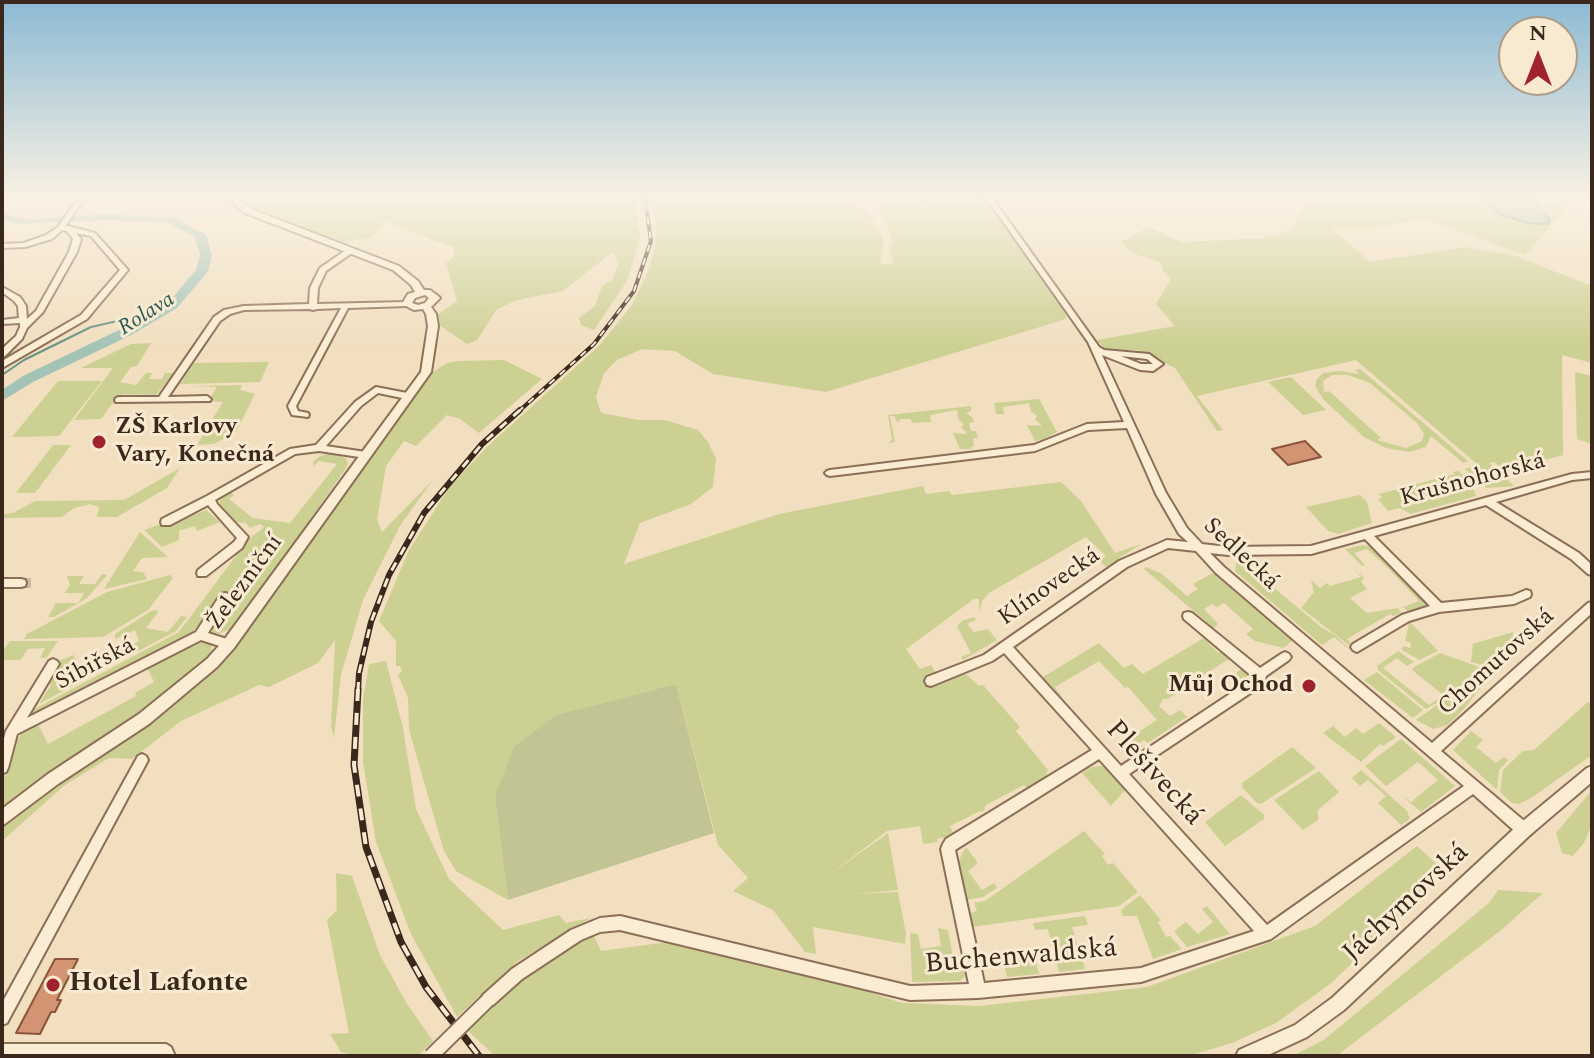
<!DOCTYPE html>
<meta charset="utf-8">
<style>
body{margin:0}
#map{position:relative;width:1594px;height:1058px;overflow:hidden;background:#f1dfc0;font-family:Spectral,serif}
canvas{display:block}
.frame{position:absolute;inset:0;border:4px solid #3a281c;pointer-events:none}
.north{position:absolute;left:1498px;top:16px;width:80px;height:80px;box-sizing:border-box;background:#f8e9d1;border:2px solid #ac9c89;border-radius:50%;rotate:0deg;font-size:22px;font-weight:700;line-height:32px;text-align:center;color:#3a281c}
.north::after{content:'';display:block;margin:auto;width:28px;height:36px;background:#9f222d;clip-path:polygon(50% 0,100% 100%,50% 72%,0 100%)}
</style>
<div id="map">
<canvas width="1594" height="1058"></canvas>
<div class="frame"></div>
<div class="north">N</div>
</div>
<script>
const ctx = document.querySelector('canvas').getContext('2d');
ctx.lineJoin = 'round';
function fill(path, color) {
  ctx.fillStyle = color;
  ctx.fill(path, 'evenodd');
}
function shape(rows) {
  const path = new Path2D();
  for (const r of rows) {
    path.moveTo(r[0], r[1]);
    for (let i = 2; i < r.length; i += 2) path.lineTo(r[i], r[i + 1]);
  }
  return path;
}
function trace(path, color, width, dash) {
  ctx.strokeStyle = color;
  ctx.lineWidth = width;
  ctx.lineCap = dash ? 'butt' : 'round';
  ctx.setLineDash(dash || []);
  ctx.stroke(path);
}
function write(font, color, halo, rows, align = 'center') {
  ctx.font = font + ' Spectral,serif';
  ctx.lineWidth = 6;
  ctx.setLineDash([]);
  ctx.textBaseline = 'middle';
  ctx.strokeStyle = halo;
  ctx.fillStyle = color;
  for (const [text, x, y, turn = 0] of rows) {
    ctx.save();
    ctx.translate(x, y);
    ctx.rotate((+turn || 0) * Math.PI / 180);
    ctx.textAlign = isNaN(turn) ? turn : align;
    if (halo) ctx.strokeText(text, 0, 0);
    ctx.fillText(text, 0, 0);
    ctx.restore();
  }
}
const green = shape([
 [252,199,635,199,640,237,628,279,594,330,581,325,579,318,595,306,602,286,612,280,618,265,614,251,563,291,517,300,497,309,477,340,467,344,439,325,437,315,457,301,446,263,454,257,454,248,385,221,371,238,343,242,244,205],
 [650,199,845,199,849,204,869,212,884,242,880,263,894,265,890,250,893,242,877,201,985,199,1066,315,1066,319,826,392,713,374,675,351,642,349,617,360,604,373,596,397,601,413,638,420,665,420,698,430,708,442,716,459,713,487,691,504,640,523,624,564,779,514,923,486,926,494,949,491,952,495,1061,482,1081,501,1115,553,1141,544,1106,567,1099,561,1106,556,1086,537,989,593,982,601,979,613,979,599,974,599,906,649,920,669,931,665,937,675,931,686,966,674,979,686,983,685,1020,727,1016,731,1048,770,1046,773,1051,778,1030,792,1024,785,986,805,984,811,978,812,950,826,954,835,937,839,938,842,923,844,920,826,887,831,829,875,888,833,898,890,855,894,898,892,906,934,905,944,813,927,816,954,805,952,773,910,733,891,748,878,718,845,676,684,557,715,495,797,508,900,456,871,444,851,409,730,408,698,398,675,402,671,400,666,396,666,396,641,379,621,408,552,450,486,488,446,599,346,632,305,649,269,655,248,656,224],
 [1308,199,1481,199,1491,209,1540,224,1545,217,1530,199,1566,199,1566,208,1525,255,1425,219,1364,229,1332,228,1370,262,1466,247,1513,255,1592,286,1592,363,1562,355,1563,455,1505,471,1494,462,1489,463,1514,486,1487,488,1465,469,1478,465,1356,360,1197,396,1223,430,1217,431,1175,368,1138,350,1106,351,1097,340,1175,326,1156,304,1171,279,1163,271,1160,262,1132,253,1121,242,1148,227,1182,242,1264,238,1290,231],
 [151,343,137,366,131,367,120,382,136,385,146,373,152,373,149,379,162,379,165,373,174,373,156,395,122,394,117,402,157,404,112,404,101,419,74,420,113,368,81,368,131,344],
 [504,360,542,379,479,433,460,419,447,415,416,446,404,441,386,466,377,520,382,532,433,480,401,524,363,600,341,675,334,737,331,727,335,640,318,663,269,687,259,685,181,721,132,759,109,758,65,785,2,841,2,825,233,648,428,375,447,363,459,361],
 [269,362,260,382,180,384,194,363],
 [1360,369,1468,461,1463,463,1431,436,1426,447,1410,452,1386,448,1364,437,1323,399,1315,386,1317,379,1323,373,1340,371,1359,374,1355,370],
 [1332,375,1348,375,1370,383,1417,423,1424,434,1422,441,1406,448,1377,440,1381,438,1329,391,1324,392,1323,381],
 [1575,372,1592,376,1592,444,1577,439],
 [1291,377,1325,409,1326,410,1303,415,1268,382],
 [58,381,102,381,59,436,12,437],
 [242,385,240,390,255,394,236,432,214,444,197,445,223,402,208,401,217,387,191,386],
 [1039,399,1057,432,1044,439,1035,441,1027,425,1042,426,1035,419,1037,416,1031,411,1029,403,1003,407,1004,414,996,414,994,403],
 [971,406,971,411,966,413,973,418,974,422,969,423,971,431,976,431,978,438,973,438,974,446,969,449,960,449,953,433,968,434,961,427,964,424,958,419,957,410,930,415,931,422,912,423,911,419,900,419,898,423,894,416,890,416,895,442,888,443,892,440,888,415],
 [53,445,71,445,35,493,16,493],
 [331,453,346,458,348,463,346,468,235,627,218,634,212,632,210,626,223,596,191,634,38,714,29,712,179,632,238,553,235,551,264,527,260,524,250,528,246,523,236,522,218,506,222,495,228,490,234,495,229,499,253,518,290,523,337,464,319,461,314,466,313,462,320,456],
 [180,468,167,488,117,517,97,517,99,507,90,504,74,508,62,517,2,518,2,514,13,513,35,501,124,500],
 [1458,471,1470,480,1476,496,1411,514,1400,508,1388,511,1378,499,1382,498,1379,494,1455,474,1453,472],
 [1360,495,1367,502,1372,523,1338,534,1328,531,1306,507],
 [206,510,220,522,197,531,195,526,179,531,179,540,162,547,144,530,163,523,166,525,187,512,197,514],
 [140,532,168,557,142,558,133,571,143,572,147,579,104,589],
 [1363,545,1376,548,1428,607,1415,613,1409,612,1403,607,1419,601,1388,568,1367,549,1354,553,1365,565,1362,566,1345,549],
 [1237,557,1321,627,1335,635,1355,654,1334,637,1322,645,1235,571],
 [1146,567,1162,574,1187,596,1198,589,1193,584,1213,573,1292,641,1283,648,1255,641,1246,634,1253,629,1224,603,1217,607,1212,604,1204,609,1218,624,1214,628,1144,569],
 [1354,569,1364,578,1361,582,1367,589,1350,598,1367,613,1398,608,1401,613,1393,616,1390,614,1347,639,1356,649,1354,649,1301,608,1314,592,1311,580,1320,588,1327,583,1330,586,1361,577],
 [102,574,107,575,87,598,54,617,48,617,56,603,78,603,84,593,65,593,70,585,67,576,84,576,79,584,95,584],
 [170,575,173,578,148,610,103,637,24,639,27,634,107,592],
 [153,610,159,611,146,628,168,632,181,616,187,617,176,631,125,658,121,650,139,641,135,630,115,639,115,634],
 [975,617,976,620,967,624,971,629,974,632,988,629,997,640,963,660,961,657,971,653,957,626,963,620],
 [1409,623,1411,623,1438,651,1419,660,1401,649,1404,646,1410,648,1411,643,1405,641],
 [1513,632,1512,654,1497,668,1471,662,1473,644],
 [1204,638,1218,653,1225,649,1250,674,1241,681,1235,674,1241,669,1231,659,1227,660,1168,699,1163,699,1159,706,1170,716,1180,710,1187,717,1148,743,1144,740,1128,751,1131,755,1127,757,1117,746,1157,720,1128,687,1125,688,1099,661,1055,687,1066,703,1043,677,1099,643,1124,668,1132,664,1143,674],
 [10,641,58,641,46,658,40,658,45,648,28,649,20,660,2,660,2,652],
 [199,641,212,644,211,653,177,685,2,808,2,777,7,775,11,751,22,733,38,724,48,744,136,696,135,693,154,682,147,667],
 [1398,651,1414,662,1407,666,1397,658,1383,668,1429,705,1443,695,1412,670,1414,667,1440,653,1482,668,1447,697,1426,709,1378,670,1377,666],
 [74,655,77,665,64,671,67,682,84,676,84,680,39,704,51,685,46,681,58,661],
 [386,661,403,728,416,809,449,879,503,930,559,915,566,923,591,918,518,961,457,1017,411,934,376,842,363,762,363,700,369,664],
 [1488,668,1494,670,1464,709,1448,725,1433,729,1416,720],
 [1377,672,1423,710,1413,718,1364,680],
 [1588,702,1592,705,1592,755,1531,798,1519,804,1512,803,1500,792,1503,770,1523,751,1534,750],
 [1379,723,1396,737,1383,746,1380,744,1361,762,1323,733,1333,726,1345,737,1356,728,1363,734],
 [1471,731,1483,740,1476,747,1496,763,1504,757,1508,760,1499,770,1497,790,1453,750],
 [1401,739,1455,786,1421,812,1401,795,1411,802,1438,780,1418,762,1386,786,1365,766],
 [1292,747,1316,768,1261,804,1257,803,1242,787,1242,783],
 [1103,766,1125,790,1111,806,1082,773,1092,767],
 [1361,770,1407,811,1410,819,1401,825,1378,803,1386,796,1368,780,1360,786,1352,778],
 [1319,771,1339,792,1318,810,1318,820,1303,830,1274,800],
 [1592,790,1592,824,1584,843,1573,856,1562,853,1556,833],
 [1241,795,1264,815,1264,819,1225,846,1205,822],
 [1084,831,1105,854,1102,856,1108,865,1113,863,1138,892,1119,906,972,927,970,913,977,911,974,903,985,901],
 [1417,846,1440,867,1430,887,1411,908,1330,984,1276,1023,1232,1043,1188,1056,495,1056,467,1030,505,989,583,938,594,936,601,951,668,942,818,976,902,1003,980,1006,1147,987,1315,926],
 [966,847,978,863,968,871,982,890,994,883,997,888,983,897,966,900,958,862],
 [336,873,352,876,380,955,407,1004,433,1041,418,1056,356,1056,341,1052,330,1034,349,1033,327,920,337,910],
 [1498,890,1543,893,1500,931,1339,1054,1293,1056,1325,1039,1490,902],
 [1140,895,1161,920,1158,922,1166,937,1170,936,1182,949,1153,959,1137,916,1123,916,1121,910],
 [1207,906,1230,934,1187,947,1174,931,1186,922,1198,934,1213,922,1202,909],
 [1085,916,1088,925,1072,927,1085,969,1059,972,1048,929,1035,930,1033,923],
 [938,928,948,930,953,958,964,962,965,976,960,981,912,982,910,933,918,934,921,949,941,946],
 [1019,953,1021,957,1034,956,1039,974,1007,977,1002,955]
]);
const cemetery = shape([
 [676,684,714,833,508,900,495,797,514,747,556,715]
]);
const water = shape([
 [1481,199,1530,199,1550,220,1548,224,1528,223,1499,214,1481,199]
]);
const stream = shape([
 [2,375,24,360,91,327,122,320,150,319]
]);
const river = shape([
 [2,212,20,218,35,219,108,214,175,218,206,235,212,255,208,271,177,308,131,335,33,382,2,401,2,390,23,376,121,329,169,302,196,270,200,255,195,237,169,223,108,220,19,224,2,219,2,212]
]);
const building = shape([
 [1305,441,1321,457,1288,465,1272,449,1305,441],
 [55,959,78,959,57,1000,61,1000,55,1012,51,1012,40,1034,16,1033,55,959]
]);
const minorTunnel = shape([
 [21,583,35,583]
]);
const minor = shape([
 [79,199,86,199,79,206,65,227,68,226,95,233,128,270,87,319,2,368,2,361,81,315,120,270,91,236,76,233,81,239,77,252,43,312,27,328,22,339,5,356,2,357,2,349,16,336,20,327,20,323,2,324,2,320,19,318,18,306,14,301,2,292,2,287,20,297,26,306,27,319,36,311,69,252,73,239,67,231,62,230,52,239,25,247,2,248,2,244,24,243,46,235,58,227,74,204,79,199],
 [987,199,993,199,1099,347,1104,350,1149,354,1163,364,1153,371,1140,370,1102,355,1166,493,1187,528,1202,544,1228,547,1311,546,1572,474,1592,472,1592,478,1572,480,1496,502,1579,553,1592,565,1592,575,1588,574,1571,559,1486,505,1374,536,1441,603,1512,596,1526,590,1530,591,1531,594,1530,597,1514,604,1439,612,1409,621,1357,652,1353,650,1351,647,1353,644,1402,615,1430,606,1365,539,1311,554,1228,555,1210,553,1224,567,1432,743,1588,603,1592,602,1592,613,1441,751,1529,825,1531,830,1529,835,1524,836,1519,835,1473,794,1271,939,1141,982,978,998,910,1000,620,930,600,932,581,940,522,979,493,1005,488,1007,483,1005,481,1000,483,995,512,969,571,930,600,918,620,916,910,986,969,984,941,849,943,844,946,839,1092,750,1004,653,992,661,931,686,927,685,925,681,927,677,984,655,1119,561,1167,540,1188,542,1179,534,1156,494,1127,428,1088,430,1035,451,830,476,827,475,825,473,827,471,830,470,1034,445,1087,424,1124,422,1088,342,987,199],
 [1121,356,1147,359,1153,364,1141,364,1121,356],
 [1168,548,1196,551,1216,573,1464,786,1267,925,1129,774,1264,684,1266,676,1289,660,1291,657,1289,654,1285,652,1281,654,1260,668,1192,613,1188,612,1184,613,1183,616,1184,619,1254,678,1121,766,1013,647,1127,567,1168,548],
 [1099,759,1254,931,1141,968,984,983,955,850,1099,759],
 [349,248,356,250,326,271,318,288,317,304,407,302,411,304,407,306,348,308,296,406,298,411,308,413,309,415,308,417,292,415,288,406,341,308,317,309,313,310,310,309,244,310,230,314,220,321,168,397,207,396,211,399,210,401,116,402,115,400,116,398,119,397,159,397,214,317,224,310,244,306,309,304,310,288,320,268,349,248],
 [376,387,407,393,411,396,407,399,378,393,361,406,326,446,366,452,371,455,369,457,366,458,319,451,295,454,215,500,217,504,248,537,242,548,206,576,198,576,197,573,198,570,234,542,237,538,208,505,170,525,162,525,161,522,162,519,207,496,290,449,316,445,355,402,376,387],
 [2,579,21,579,25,580,26,583,25,586,21,587,2,587,2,579],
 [225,593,229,594,230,597,208,633,233,641,235,644,233,647,229,649,201,640,17,734,8,768,6,772,2,774,2,746,6,731,49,661,53,659,57,661,59,664,27,718,196,632,221,594,225,593],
 [142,754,146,756,148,760,146,764,7,1023,2,1025,2,1003,138,756,142,754],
 [2,1044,166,1044,171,1047,175,1056,2,1056,2,1044]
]);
const tertiary = shape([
 [228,199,237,199,251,209,399,266,418,281,424,290,430,290,438,296,440,298,431,307,436,314,438,326,431,372,234,648,217,667,149,724,58,784,2,826,2,809,48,774,139,714,207,659,224,640,421,372,428,326,426,314,423,309,414,310,402,304,408,294,415,292,411,285,393,270,245,213,228,199],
 [425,295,429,298,425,303,418,305,412,303,415,298,425,295],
 [1592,766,1592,782,1530,835,1344,1010,1307,1037,1266,1056,1236,1056,1239,1050,1295,1025,1332,998,1518,825,1587,768,1592,766]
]);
const railFar2 = shape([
 [518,412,594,344,634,291,651,241,645,199]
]);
const railFar1 = shape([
 [358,691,359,673,371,622,389,575,424,513,482,444,520,410]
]);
const rail = shape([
 [358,689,354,765,366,847,401,942,426,987,479,1056]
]);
const minorBridge = shape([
 [431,1056,488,1000]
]);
const markers = [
 [99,442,8,"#9f222d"],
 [1309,686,8,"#9f222d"],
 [53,985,8,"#9f222d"]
];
const farWaternames = [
 ["Rolava",147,315,-32]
];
const poiNames = [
 ["ZŠ Karlovy",115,428],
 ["Vary, Konečná",115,456],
 ["Můj Ochod",1293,686,"right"]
];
const streetNames = [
 ["Krušnohorská",1473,481,-15],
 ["Sedlecká",1240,555,43],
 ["Železniční",246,583,-54],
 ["Klínovecká",1050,588,-35],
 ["Chomutovská",1497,663,-42],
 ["Sibiřská",96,665,-28]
];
const nearStreetnames = [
 ["Plešivecká",1153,774,48],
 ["Jáchymovská",1407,904,-43],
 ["Buchenwaldská",1021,958,-5]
];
const nearPoinames = [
 ["Hotel Lafonte",69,985]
];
fill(green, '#cdd093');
fill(cemetery, '#c2c493');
fill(water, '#a3c3b7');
trace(water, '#6a9285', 2);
trace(stream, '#6a9285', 2);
fill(river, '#a3c3b7');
fill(building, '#d29473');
trace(building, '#8c553b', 2);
trace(minorTunnel, '#ccba9f', 10, [10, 5]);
trace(minor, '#8c6f57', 4);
trace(tertiary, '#8c6f57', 4);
fill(minor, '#fbedd4');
fill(tertiary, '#fbedd4');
trace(railFar2, '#3a281c', 4);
trace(railFar1, '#3a281c', 6);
trace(rail, '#3a281c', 7);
trace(railFar2, '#f8e9d1', 2, [7]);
trace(railFar1, '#f8e9d1', 3, [9]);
trace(rail, '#f8e9d1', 4, [12]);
trace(minorBridge, '#8c6f57', 17, []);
trace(minorBridge, '#fbedd4', 13);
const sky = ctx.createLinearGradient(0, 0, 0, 347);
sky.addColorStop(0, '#8cbad4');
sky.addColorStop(0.57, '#f9f1e3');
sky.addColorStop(1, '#f9f1e300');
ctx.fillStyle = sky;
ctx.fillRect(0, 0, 1594, 347);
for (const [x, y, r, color] of markers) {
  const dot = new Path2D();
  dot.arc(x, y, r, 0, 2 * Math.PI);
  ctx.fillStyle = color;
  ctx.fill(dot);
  trace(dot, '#f8e9d1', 3);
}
write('italic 22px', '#2a5b54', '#f8e9d1', farWaternames);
write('bold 24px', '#3a281c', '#f8e9d1', poiNames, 'left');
write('24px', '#3a281c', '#f8e9d1', streetNames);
write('28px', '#3a281c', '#f8e9d1', nearStreetnames);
write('bold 28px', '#3a281c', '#f8e9d1', nearPoinames, 'left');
</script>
